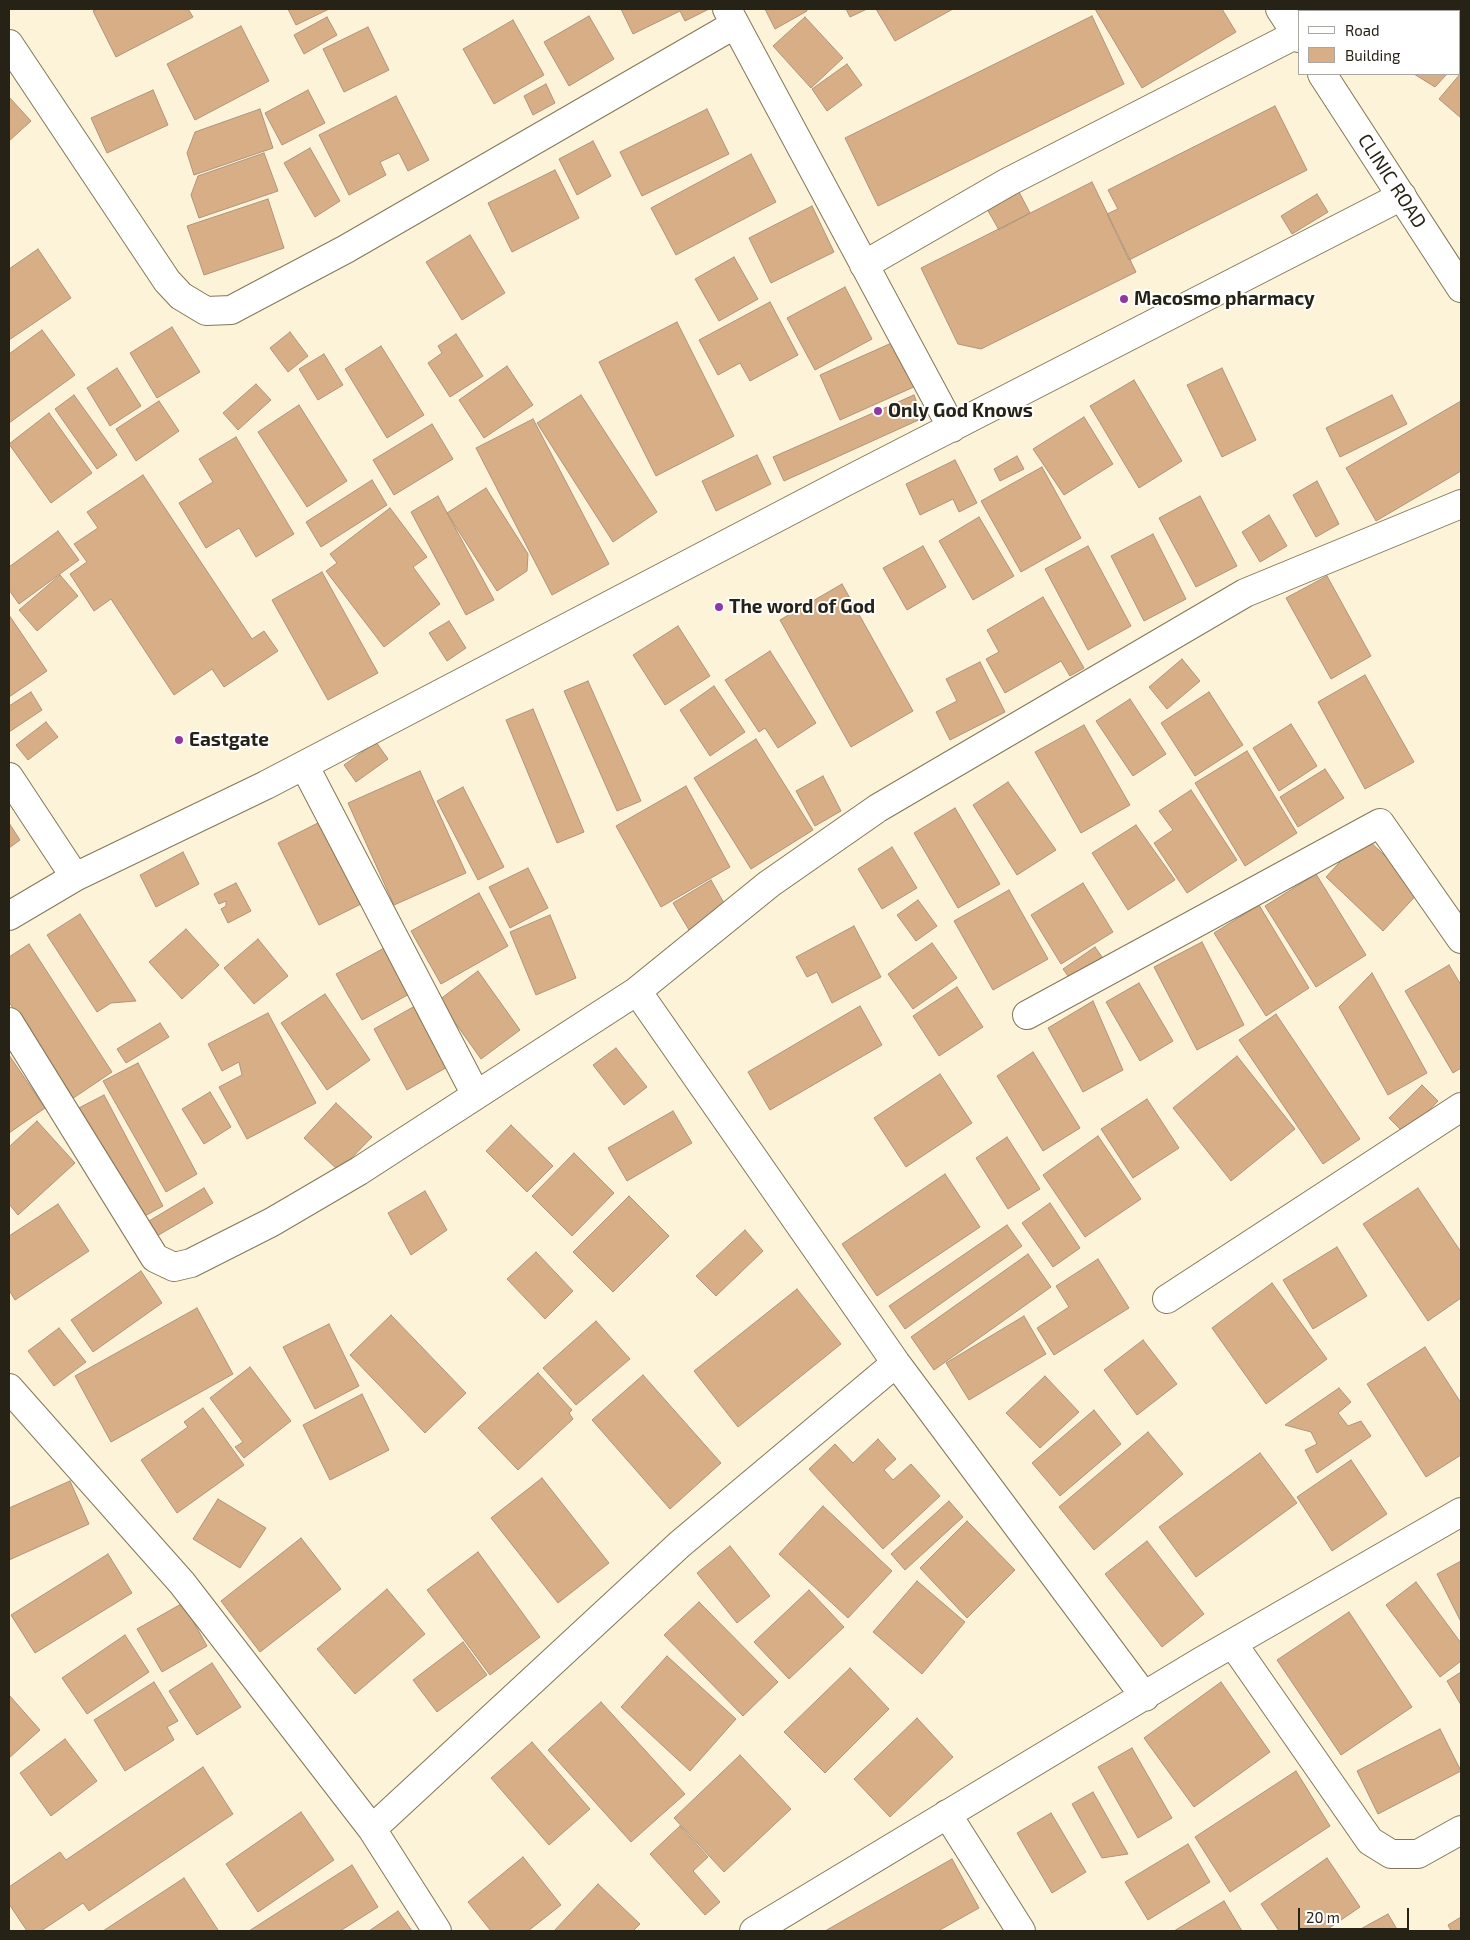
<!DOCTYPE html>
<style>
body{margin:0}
#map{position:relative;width:1470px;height:1940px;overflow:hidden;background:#fdf3d8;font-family:"Exo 2",sans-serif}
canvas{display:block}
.frame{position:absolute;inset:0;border:10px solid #262215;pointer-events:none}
.legend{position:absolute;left:1298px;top:10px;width:162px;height:65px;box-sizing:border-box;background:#fff;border:1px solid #a8a7a1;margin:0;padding:6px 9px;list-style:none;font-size:15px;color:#262215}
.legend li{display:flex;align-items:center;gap:10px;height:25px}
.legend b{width:25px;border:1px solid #a8a7a1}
.scale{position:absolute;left:1298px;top:1908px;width:111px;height:22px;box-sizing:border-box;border:2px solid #262215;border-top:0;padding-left:6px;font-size:15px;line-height:18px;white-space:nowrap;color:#262215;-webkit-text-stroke:4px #fff;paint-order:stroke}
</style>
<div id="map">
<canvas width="1470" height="1940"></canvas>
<div class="frame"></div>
<ul class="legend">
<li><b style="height:6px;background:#fff"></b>Road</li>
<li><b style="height:14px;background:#d8ae87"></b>Building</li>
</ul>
<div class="scale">20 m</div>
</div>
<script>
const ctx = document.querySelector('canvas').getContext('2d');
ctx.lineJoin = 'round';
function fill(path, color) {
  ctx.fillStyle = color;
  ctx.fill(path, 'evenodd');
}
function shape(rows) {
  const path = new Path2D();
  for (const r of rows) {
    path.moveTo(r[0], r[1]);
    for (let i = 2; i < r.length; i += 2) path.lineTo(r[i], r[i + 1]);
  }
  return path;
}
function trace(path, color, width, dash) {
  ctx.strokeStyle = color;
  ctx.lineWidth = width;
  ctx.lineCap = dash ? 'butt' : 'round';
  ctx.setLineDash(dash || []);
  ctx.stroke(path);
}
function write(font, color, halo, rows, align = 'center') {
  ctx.font = font + ' "Exo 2",sans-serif';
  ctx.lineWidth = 4;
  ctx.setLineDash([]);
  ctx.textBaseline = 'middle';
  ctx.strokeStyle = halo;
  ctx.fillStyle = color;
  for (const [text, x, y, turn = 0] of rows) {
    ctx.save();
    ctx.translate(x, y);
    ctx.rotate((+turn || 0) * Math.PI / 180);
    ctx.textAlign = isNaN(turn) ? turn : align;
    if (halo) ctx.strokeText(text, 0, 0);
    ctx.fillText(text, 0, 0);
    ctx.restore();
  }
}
const building = shape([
 [97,9,188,9,193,17,116,57,93,11,97,9],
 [288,9,329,9,296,25,288,9],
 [621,9,709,9,685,21,680,11,633,34,621,9],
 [765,9,806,9,807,11,775,29,765,9],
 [846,9,867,9,850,17,846,9],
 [876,9,953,9,895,41,876,9],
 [1095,9,1222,9,1236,32,1142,88,1095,9],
 [1346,9,1381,9,1383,11,1348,11,1346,9],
 [589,16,614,59,569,86,544,42,589,16],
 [1092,16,1124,84,878,206,845,138,1092,16],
 [327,17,337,35,304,54,294,35,327,17],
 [805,17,843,58,811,88,773,46,805,17],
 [1461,19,1461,58,1459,60,1459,21,1461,19],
 [513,20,544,75,494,104,463,49,513,20],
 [241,26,269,81,195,120,167,64,241,26],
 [368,27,389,70,344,92,323,49,368,27],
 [847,64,862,85,827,111,812,89,847,64],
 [1461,73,1461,118,1439,99,1461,73],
 [1414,74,1447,74,1435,87,1414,74],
 [546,84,555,103,533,115,524,96,546,84],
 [153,90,168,125,107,153,91,118,153,90],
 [308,90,325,123,282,145,265,113,308,90],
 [396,96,429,160,408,171,399,153,380,162,386,175,349,195,319,135,396,96],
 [9,97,31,121,9,141,9,97],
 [1275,106,1307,170,1129,260,1107,214,1118,209,1108,190,1275,106],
 [260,109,273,148,194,175,187,153,195,132,260,109],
 [707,109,729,154,642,196,620,152,707,109],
 [593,141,611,176,577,195,559,159,593,141],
 [310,148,340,201,315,217,284,163,310,148],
 [264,153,278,191,199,218,191,195,198,176,264,153],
 [751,154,776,202,676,255,651,208,751,154],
 [555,170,579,218,512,252,488,203,555,170],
 [1092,182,1136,272,981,349,958,344,921,268,1092,182],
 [1019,192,1030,213,999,230,987,209,1019,192],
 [1317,194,1328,212,1292,234,1281,216,1317,194],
 [268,199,284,248,204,275,187,226,268,199],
 [812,206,834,252,771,283,749,238,812,206],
 [470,235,505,293,462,320,426,262,470,235],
 [38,249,71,298,9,340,9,269,38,249],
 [734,257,758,299,719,321,695,279,734,257],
 [845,287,872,339,815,370,787,318,845,287],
 [770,302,798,355,750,381,740,363,718,375,699,340,770,302],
 [677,322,734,436,656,476,599,362,677,322],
 [172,327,200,372,157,398,130,353,172,327],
 [42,330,75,375,9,423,9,354,42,330],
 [290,332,308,356,288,372,270,348,290,332],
 [456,334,483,376,450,397,428,363,442,353,438,346,456,334],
 [896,341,916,386,840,420,820,375,896,341],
 [381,346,424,415,387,438,345,369,381,346],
 [324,354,343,385,318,400,299,369,324,354],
 [507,366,533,405,484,438,459,400,507,366],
 [117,368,141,406,110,426,87,388,117,368],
 [1222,368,1256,440,1222,457,1187,385,1222,368],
 [1134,380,1182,461,1139,488,1090,406,1134,380],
 [256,384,271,400,238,430,223,413,256,384],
 [74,395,117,455,97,469,55,409,74,395],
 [581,395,657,512,613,542,537,423,581,395],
 [914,395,923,418,784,481,773,457,914,395],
 [1392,395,1407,424,1340,457,1326,428,1392,395],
 [159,401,179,431,136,461,116,429,159,401],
 [1461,401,1461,471,1376,521,1346,468,1461,401],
 [299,405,347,481,307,507,258,432,299,405],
 [49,413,92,473,51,503,9,444,49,413],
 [1084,417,1113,464,1064,495,1033,449,1084,417],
 [533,419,609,564,552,595,476,448,533,419],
 [432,424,453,459,394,495,373,460,432,424],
 [236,437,294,534,256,557,239,528,206,548,179,503,213,482,199,459,236,437],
 [757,455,771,484,716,511,702,481,757,455],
 [1017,456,1024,469,1000,481,994,469,1017,456],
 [955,460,977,503,959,512,953,499,920,515,906,484,955,460],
 [1042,467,1081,538,1021,572,981,501,1042,467],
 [143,475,252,639,264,631,278,651,224,687,212,669,174,695,111,599,94,611,70,574,87,562,74,544,98,528,87,512,143,475],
 [372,480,387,505,321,547,306,522,372,480],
 [1317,481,1339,524,1316,537,1293,495,1317,481],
 [486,488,528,554,527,571,497,591,447,513,486,488],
 [438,496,494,600,466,615,411,512,438,496],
 [1200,496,1237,566,1196,587,1159,518,1200,496],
 [390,508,427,557,413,567,440,604,384,647,326,571,337,563,330,554,390,508],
 [1269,515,1287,546,1260,562,1242,532,1269,515],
 [979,517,1014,576,973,600,939,541,979,517],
 [58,531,79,560,19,604,9,590,9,567,58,531],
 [1153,534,1186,599,1144,621,1111,556,1153,534],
 [923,546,946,587,907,610,883,568,923,546],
 [1088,546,1131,626,1088,650,1045,569,1088,546],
 [322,572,378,673,328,700,272,600,322,572],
 [60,575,78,596,37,631,19,610,60,575],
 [1327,576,1371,656,1331,679,1286,598,1327,576],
 [842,584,913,711,851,747,780,620,842,584],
 [1043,597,1084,668,1070,676,1061,661,1005,693,986,659,999,652,987,630,1043,597],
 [9,615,47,671,9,697,9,615],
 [449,621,466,648,447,661,429,633,449,621],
 [678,626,710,676,665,705,633,655,678,626],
 [770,651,816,723,778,748,765,728,759,732,725,680,770,651],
 [1182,659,1200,681,1167,709,1149,687,1182,659],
 [980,662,1005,712,950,740,936,712,957,701,946,679,980,662],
 [1365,675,1414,762,1365,789,1318,702,1365,675],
 [588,681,641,801,617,811,564,691,588,681],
 [714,686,745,732,710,756,680,710,714,686],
 [31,692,42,710,9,732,9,706,31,692],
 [1209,692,1243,745,1195,776,1161,723,1209,692],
 [1130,699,1166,754,1133,776,1096,721,1130,699],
 [533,709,584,832,557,843,506,720,533,709],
 [46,722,58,737,28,760,16,745,46,722],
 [1291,724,1317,766,1279,791,1253,748,1291,724],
 [1084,725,1130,805,1081,833,1035,752,1084,725],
 [756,739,813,830,751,869,694,778,756,739],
 [376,742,388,759,356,782,344,765,376,742],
 [1247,751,1297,833,1245,866,1195,783,1247,751],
 [1325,769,1344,798,1298,827,1280,797,1325,769],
 [420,771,466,873,394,905,348,803,420,771],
 [823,776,841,811,815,826,796,791,823,776],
 [1008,782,1056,850,1017,875,973,805,1008,782],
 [686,786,730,867,661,907,616,826,686,786],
 [463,787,504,867,478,880,437,801,463,787],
 [1191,790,1237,860,1187,893,1154,843,1173,830,1159,811,1191,790],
 [955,808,1000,884,958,908,914,833,955,808],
 [330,817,371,899,319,925,278,843,330,817],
 [9,823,20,840,9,848,9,823],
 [1136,825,1175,880,1128,910,1092,853,1136,825],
 [1364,836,1421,890,1383,931,1326,877,1364,836],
 [892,847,917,888,882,909,858,869,892,847],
 [183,852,199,884,156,907,140,875,183,852],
 [528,868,548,908,510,928,489,887,528,868],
 [1316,874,1366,955,1316,987,1265,906,1316,874],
 [711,880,729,912,692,935,673,903,711,880],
 [236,883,251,911,228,923,221,909,226,906,226,901,219,904,214,894,236,883],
 [1083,883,1113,932,1061,964,1031,915,1083,883],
 [1009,890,1048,959,993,990,954,921,1009,890],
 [479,893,508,946,441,984,411,931,479,893],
 [918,900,937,926,916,941,897,915,918,900],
 [1259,905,1309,988,1266,1016,1214,933,1259,905],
 [80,914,136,1001,111,1003,97,1012,47,935,80,914],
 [550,915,576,978,536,995,510,932,550,915],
 [854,926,881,977,832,1003,817,972,807,977,796,957,854,926],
 [186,929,219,965,182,999,149,962,186,929],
 [258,939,288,976,254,1004,224,968,258,939],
 [399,940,424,986,362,1020,336,974,399,940],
 [1202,942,1244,1025,1197,1050,1154,967,1202,942],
 [932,943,957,978,913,1009,888,974,932,943],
 [29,944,112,1072,72,1099,9,1002,9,957,29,944],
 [1095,947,1102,957,1071,980,1063,969,1095,947],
 [1449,965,1461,985,1461,1068,1453,1073,1405,991,1449,965],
 [478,971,520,1030,481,1059,439,1000,478,971],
 [1372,973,1427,1073,1388,1095,1339,1007,1372,973],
 [1139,983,1173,1041,1140,1061,1106,1002,1139,983],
 [957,987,983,1027,939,1056,913,1016,957,987],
 [325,994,370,1060,327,1090,281,1023,325,994],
 [1093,1001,1123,1070,1083,1092,1048,1028,1093,1001],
 [415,1006,449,1066,407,1090,374,1029,415,1006],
 [860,1006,882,1045,770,1110,748,1072,860,1006],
 [268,1013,316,1103,247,1139,219,1087,242,1075,239,1062,222,1071,208,1044,268,1013],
 [1276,1014,1360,1139,1323,1164,1239,1040,1276,1014],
 [160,1023,169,1037,126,1063,117,1049,160,1023],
 [616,1048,647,1087,624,1105,593,1065,616,1048],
 [1033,1052,1080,1128,1043,1151,997,1076,1033,1052],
 [9,1055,45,1108,9,1133,9,1055],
 [1237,1056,1295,1129,1231,1181,1173,1108,1237,1056],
 [138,1063,197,1174,166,1192,103,1081,138,1063],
 [940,1074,972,1123,906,1167,874,1118,940,1074],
 [1422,1085,1438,1101,1406,1135,1389,1118,1422,1085],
 [210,1092,231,1127,204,1144,182,1109,210,1092],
 [104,1095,163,1206,132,1223,69,1113,104,1095],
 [1147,1099,1179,1148,1133,1178,1101,1129,1147,1099],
 [336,1103,372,1137,339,1171,304,1138,336,1103],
 [673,1111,692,1143,627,1181,608,1148,673,1111],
 [37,1121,75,1163,18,1215,9,1204,9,1147,37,1121],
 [511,1125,553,1166,527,1192,486,1151,511,1125],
 [1098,1136,1141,1199,1085,1237,1043,1175,1098,1136],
 [1007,1137,1040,1189,1008,1209,976,1158,1007,1137],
 [574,1153,614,1193,572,1236,532,1196,574,1153],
 [945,1174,980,1227,877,1296,842,1244,945,1174],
 [204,1188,213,1203,157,1236,149,1221,204,1188],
 [1418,1188,1461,1252,1461,1298,1428,1321,1363,1224,1418,1188],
 [425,1191,447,1230,411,1255,388,1213,425,1191],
 [629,1196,669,1236,613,1292,573,1252,629,1196],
 [1050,1203,1080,1248,1053,1267,1022,1223,1050,1203],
 [58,1204,89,1251,15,1300,9,1290,9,1236,58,1204],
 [1007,1225,1022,1246,905,1329,889,1306,1007,1225],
 [745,1230,763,1251,716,1296,696,1276,745,1230],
 [1337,1247,1367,1296,1313,1329,1283,1280,1337,1247],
 [536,1252,573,1291,545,1319,507,1279,536,1252],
 [1028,1254,1051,1287,934,1370,911,1337,1028,1254],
 [1098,1259,1129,1308,1054,1355,1037,1328,1069,1307,1056,1286,1098,1259],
 [141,1271,162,1303,93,1352,71,1320,141,1271],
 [1272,1283,1327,1359,1266,1404,1212,1328,1272,1283],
 [797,1289,841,1344,738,1427,694,1371,797,1289],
 [197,1308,233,1374,111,1442,75,1376,197,1308],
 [391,1315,466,1393,425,1433,350,1355,391,1315],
 [1024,1316,1046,1354,969,1400,946,1363,1024,1316],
 [596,1321,630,1359,576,1405,543,1368,596,1321],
 [329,1324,359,1386,315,1409,283,1347,329,1324],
 [59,1328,86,1362,54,1386,28,1351,59,1328],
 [1143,1340,1177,1384,1137,1415,1104,1370,1143,1340],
 [1425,1347,1461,1403,1461,1455,1426,1477,1367,1384,1425,1347],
 [250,1367,291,1421,244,1458,235,1447,243,1442,210,1398,250,1367],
 [538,1373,572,1410,569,1413,573,1419,518,1470,478,1428,538,1373],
 [643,1375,721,1463,670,1509,592,1420,643,1375],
 [1045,1376,1079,1412,1040,1448,1006,1413,1045,1376],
 [1339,1388,1351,1402,1338,1413,1348,1426,1361,1421,1371,1436,1317,1473,1305,1450,1317,1444,1311,1432,1285,1425,1339,1388],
 [362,1394,389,1450,330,1480,303,1425,362,1394],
 [203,1408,244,1465,177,1513,141,1460,188,1427,184,1422,203,1408],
 [1094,1410,1121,1444,1060,1496,1032,1463,1094,1410],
 [1148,1432,1183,1474,1094,1550,1059,1507,1148,1432],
 [878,1439,896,1459,884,1470,893,1480,911,1464,940,1496,883,1549,809,1469,835,1444,853,1463,878,1439],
 [1260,1453,1297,1503,1196,1577,1159,1527,1260,1453],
 [1351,1460,1387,1514,1332,1551,1297,1497,1351,1460],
 [542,1478,609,1563,558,1603,491,1518,542,1478],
 [70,1481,89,1524,9,1560,9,1508,70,1481],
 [218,1499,266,1528,240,1568,193,1539,218,1499],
 [949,1501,963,1517,905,1570,891,1554,949,1501],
 [823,1506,892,1571,848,1618,779,1554,823,1506],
 [967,1521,1015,1570,967,1618,920,1568,967,1521],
 [301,1538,341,1589,260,1652,221,1601,301,1538],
 [1147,1541,1204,1614,1162,1647,1105,1574,1147,1541],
 [730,1546,770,1596,737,1623,697,1573,730,1546],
 [478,1552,540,1637,490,1675,427,1590,478,1552],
 [108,1554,132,1593,35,1653,11,1615,108,1554],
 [1461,1561,1461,1622,1437,1574,1461,1561],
 [917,1581,965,1622,922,1674,873,1632,917,1581],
 [1416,1582,1461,1643,1461,1661,1440,1677,1386,1605,1416,1582],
 [387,1589,425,1634,355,1694,317,1649,387,1589],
 [809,1590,844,1627,789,1679,754,1642,809,1590],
 [699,1602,778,1682,743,1716,664,1635,699,1602],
 [183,1603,207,1646,162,1672,137,1629,183,1603],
 [1349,1612,1412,1707,1341,1755,1277,1660,1349,1612],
 [125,1635,149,1672,87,1714,62,1678,125,1635],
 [463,1642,487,1675,437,1712,413,1680,463,1642],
 [667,1656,736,1719,690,1771,621,1707,667,1656],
 [212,1663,241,1707,197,1735,169,1691,212,1663],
 [850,1668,889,1709,825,1773,784,1732,850,1668],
 [1461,1672,1461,1705,1447,1681,1461,1672],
 [154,1682,178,1721,167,1727,174,1740,125,1771,94,1720,154,1682],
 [1221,1682,1270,1752,1194,1807,1144,1738,1221,1682],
 [9,1695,40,1730,9,1758,9,1695],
 [601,1702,685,1794,631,1842,548,1750,601,1702],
 [917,1718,953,1757,890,1817,854,1779,917,1718],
 [1440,1729,1461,1771,1378,1814,1357,1771,1440,1729],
 [65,1739,97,1781,51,1816,20,1773,65,1739],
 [532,1742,590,1809,549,1845,491,1778,532,1742],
 [1132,1748,1172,1818,1138,1838,1098,1767,1132,1748],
 [740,1755,791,1809,724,1872,674,1818,740,1755],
 [203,1767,233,1814,89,1911,83,1903,41,1931,27,1931,9,1904,9,1887,60,1852,66,1860,203,1767],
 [1296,1771,1330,1826,1230,1892,1195,1837,1296,1771],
 [1093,1792,1128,1854,1102,1858,1072,1804,1093,1792],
 [301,1812,334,1860,258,1912,226,1864,301,1812],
 [1051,1813,1086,1872,1052,1893,1017,1833,1051,1813],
 [680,1826,708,1857,693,1871,720,1902,705,1915,650,1854,680,1826],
 [1188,1844,1210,1882,1148,1920,1125,1882,1188,1844],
 [523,1857,561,1905,528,1931,491,1931,468,1902,523,1857],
 [1327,1858,1360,1907,1325,1931,1279,1931,1261,1904,1327,1858],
 [952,1859,979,1908,938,1931,825,1931,952,1859],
 [352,1865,378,1907,340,1931,249,1931,352,1865],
 [184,1878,218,1930,215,1931,103,1931,184,1878],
 [598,1884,640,1924,633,1931,554,1931,598,1884],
 [1224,1901,1242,1931,1174,1931,1224,1901],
 [398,1911,412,1931,369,1931,398,1911],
 [1388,1914,1398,1931,1357,1931,1388,1914],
 [1461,1917,1461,1931,1451,1931,1448,1925,1461,1917]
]);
const minor = shape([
 [727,9,952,428],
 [9,44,167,281,181,296,206,311,231,310,346,249,734,25],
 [864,265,1008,182,1297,34],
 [304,765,476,1095],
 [9,777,75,877],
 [9,916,75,877,266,785,843,483,1402,196],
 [637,991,896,1363,1145,1697],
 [1027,1015,1380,823,1461,939],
 [9,1022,155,1258,174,1267,191,1263,272,1222,359,1171,637,991,769,884,878,808,1245,593,1461,504],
 [1167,1299,1461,1107],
 [9,1388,182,1583,372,1829,437,1931],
 [1233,1644,1370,1841,1391,1854,1418,1854,1461,1830],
 [947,1814,1021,1931],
 [372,1829,680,1544,896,1363],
 [754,1931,1200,1662,1461,1512]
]);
const tertiary = shape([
 [1280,9,1299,38],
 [1322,74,1461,288]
]);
const markers = [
 [1124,299,5,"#9037a4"],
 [878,411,5,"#9037a4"],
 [719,607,5,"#9037a4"],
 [179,740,5,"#9037a4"]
];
const streetNames = [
 ["CLINIC ROAD",1392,181,57]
];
const poiNames = [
 ["Macosmo pharmacy",1134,299],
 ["Only God Knows",888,411],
 ["The word of God",729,607],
 ["Eastgate",189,740]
];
fill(building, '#d8ae87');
trace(building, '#ae947c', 1);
trace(minor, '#827758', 30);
trace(tertiary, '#827758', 30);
trace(minor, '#fff', 28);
trace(tertiary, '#fff', 28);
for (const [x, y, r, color] of markers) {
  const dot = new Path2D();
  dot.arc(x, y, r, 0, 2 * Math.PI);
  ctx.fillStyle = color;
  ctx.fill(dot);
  trace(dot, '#fff', 2);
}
write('19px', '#262215', '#fff', streetNames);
write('bold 19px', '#262215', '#fff', poiNames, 'left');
</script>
